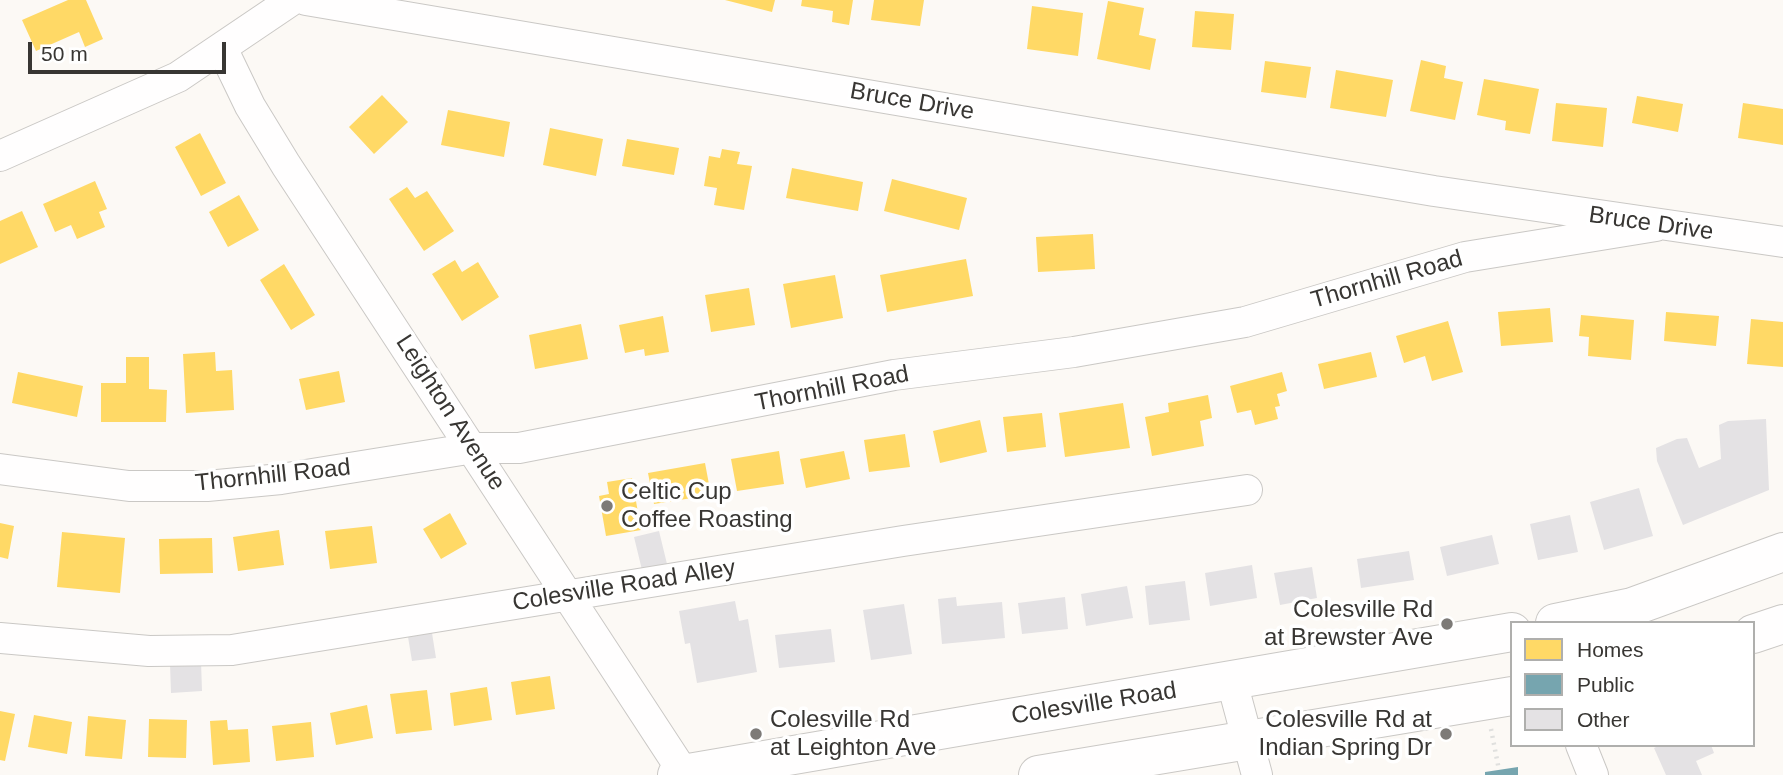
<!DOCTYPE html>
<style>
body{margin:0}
#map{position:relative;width:1783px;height:775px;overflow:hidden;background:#fcf9f5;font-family:Helvetica,sans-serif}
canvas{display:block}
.legend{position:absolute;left:1510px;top:621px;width:245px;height:126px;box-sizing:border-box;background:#fff;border:2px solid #afafad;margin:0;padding:9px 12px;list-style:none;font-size:21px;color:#383633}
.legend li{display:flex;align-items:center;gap:14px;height:35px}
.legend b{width:35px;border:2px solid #afafad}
.scale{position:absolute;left:28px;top:42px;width:198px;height:32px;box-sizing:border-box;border:4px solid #383633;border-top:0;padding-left:9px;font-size:21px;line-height:24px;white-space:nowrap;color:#383633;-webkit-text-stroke:5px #fff;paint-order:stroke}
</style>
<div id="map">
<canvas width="1783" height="775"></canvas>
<ul class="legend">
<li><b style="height:19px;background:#ffd966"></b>Homes</li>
<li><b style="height:19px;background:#76a5af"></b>Public</li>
<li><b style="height:19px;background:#e4e2e4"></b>Other</li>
</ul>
<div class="scale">50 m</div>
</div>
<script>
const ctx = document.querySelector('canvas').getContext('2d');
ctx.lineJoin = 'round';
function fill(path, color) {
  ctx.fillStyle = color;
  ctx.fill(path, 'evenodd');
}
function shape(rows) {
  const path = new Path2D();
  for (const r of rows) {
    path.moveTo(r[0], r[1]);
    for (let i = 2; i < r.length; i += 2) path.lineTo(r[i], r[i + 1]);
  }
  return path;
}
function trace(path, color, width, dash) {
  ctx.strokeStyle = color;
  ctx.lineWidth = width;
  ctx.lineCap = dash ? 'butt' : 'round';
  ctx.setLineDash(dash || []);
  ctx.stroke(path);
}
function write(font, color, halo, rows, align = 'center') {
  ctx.font = font + ' Helvetica,sans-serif';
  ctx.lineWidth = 7;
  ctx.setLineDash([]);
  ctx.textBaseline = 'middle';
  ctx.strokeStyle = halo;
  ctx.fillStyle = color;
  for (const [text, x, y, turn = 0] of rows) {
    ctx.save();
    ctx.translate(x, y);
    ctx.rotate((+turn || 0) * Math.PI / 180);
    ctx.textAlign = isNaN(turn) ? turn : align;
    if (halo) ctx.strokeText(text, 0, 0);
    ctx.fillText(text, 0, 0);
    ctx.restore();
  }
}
const homes = shape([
 [68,0,86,0,103,39,85,47,79,32,36,51,22,20],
 [725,0,775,0,772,12],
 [802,0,853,0,849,25,832,22,833,11,801,6],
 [874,0,924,0,920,26,871,20],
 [1108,1,1144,8,1139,35,1156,39,1150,70,1097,59],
 [1032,6,1083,13,1078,56,1027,49],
 [1195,11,1234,14,1231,50,1192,47],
 [1421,60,1446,66,1444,78,1463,82,1455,120,1410,111],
 [1265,61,1311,67,1306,98,1261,92],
 [1336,70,1393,80,1386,117,1330,108],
 [1484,79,1539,89,1530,134,1505,130,1506,121,1477,115],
 [382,95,408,122,374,154,349,127],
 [1637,96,1683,104,1678,132,1632,123],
 [1556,103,1607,108,1603,147,1552,141],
 [1743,103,1783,109,1783,145,1738,138],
 [448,110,510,122,504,157,441,145],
 [550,128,603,139,596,176,543,165],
 [200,133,226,183,201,196,175,147],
 [627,139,679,148,674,175,622,166],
 [722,149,740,152,737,164,752,166,744,210,714,205,717,188,704,186,709,156,720,158],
 [792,168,863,182,858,211,786,198],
 [892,179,967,198,959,230,884,211],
 [95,181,107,209,99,212,105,227,77,239,71,225,55,232,43,204],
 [407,187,415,198,427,191,454,231,424,251,389,199],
 [239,195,259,230,228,247,209,212],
 [22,211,38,247,0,264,0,221],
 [1093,234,1095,269,1038,272,1036,237],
 [966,259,973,296,887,312,880,275],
 [455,260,462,272,478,262,499,297,462,321,432,274],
 [284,264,315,315,291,330,260,280],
 [835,275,843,318,791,328,783,284],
 [749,288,755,325,711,332,705,295],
 [1550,308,1553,342,1501,346,1498,312],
 [1666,312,1719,316,1716,346,1664,341],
 [1581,315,1634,320,1631,360,1588,356,1589,337,1579,336],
 [663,316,669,352,645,356,644,349,625,353,619,325],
 [1751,319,1783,322,1783,367,1747,364],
 [1448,321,1463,372,1432,381,1425,356,1404,363,1396,336],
 [581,324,588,359,535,369,529,335],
 [215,352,216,371,232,370,234,410,186,413,183,354],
 [1371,352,1377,377,1324,389,1318,364],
 [126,357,149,357,149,389,167,390,166,422,101,422,101,383,126,383],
 [339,371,345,402,306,410,299,379],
 [18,372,83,386,77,417,12,403],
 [1282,372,1287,391,1277,394,1280,406,1275,407,1278,419,1255,425,1251,410,1237,413,1230,386],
 [1208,395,1212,418,1200,421,1204,446,1152,456,1145,417,1169,412,1168,403],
 [1123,403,1130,448,1065,457,1059,413],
 [1042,413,1046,447,1007,452,1003,417],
 [980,420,987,452,940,463,933,431],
 [905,434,910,467,869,472,864,440],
 [779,451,784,484,737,491,731,459],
 [844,451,850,479,806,488,800,459],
 [705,463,711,495,654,504,648,473],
 [632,478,641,530,606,536,599,496,609,494,607,482],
 [450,513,467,544,441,559,423,529],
 [0,523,14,526,8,559,0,557],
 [372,526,377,563,330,569,325,531],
 [279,530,284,565,238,571,233,537],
 [62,532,125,538,120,593,57,587],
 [212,538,213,573,160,574,159,539],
 [550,676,555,709,516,715,511,682],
 [487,687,492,720,454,726,450,693],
 [427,690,432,730,396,734,390,694],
 [367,705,373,738,336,745,330,713],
 [0,711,15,714,5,761,0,760],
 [34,715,72,722,67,754,28,747],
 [88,716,126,720,122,759,85,756],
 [149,719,187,720,186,758,148,757],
 [227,720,228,730,248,729,250,762,213,765,210,721],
 [311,722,314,757,276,761,272,726]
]);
const public = shape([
 [1518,767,1518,775,1485,775,1485,772]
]);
const building = shape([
 [1766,419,1769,490,1683,525,1657,461,1656,448,1677,439,1687,438,1699,468,1721,459,1719,425,1728,421],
 [1639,488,1653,536,1604,550,1590,502],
 [1570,515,1578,552,1538,560,1530,524],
 [659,531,667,564,642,570,634,537],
 [1492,535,1499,564,1447,576,1440,547],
 [1409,551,1414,580,1361,588,1357,559],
 [1252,565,1257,598,1210,606,1205,573],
 [1312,567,1317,598,1280,605,1274,573],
 [1185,581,1190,620,1149,625,1145,586],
 [1127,586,1133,618,1086,626,1081,594],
 [956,597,957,606,1002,602,1005,638,942,644,938,599],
 [1065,597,1068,629,1022,634,1018,603],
 [735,601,739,621,748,619,757,672,697,683,690,643,685,644,679,611],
 [904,604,912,654,871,660,863,610],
 [831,629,835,662,779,668,775,635],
 [432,633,436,658,412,661,408,637],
 [201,661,202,691,171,693,170,664],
 [1660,745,1711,745,1714,753,1696,761,1702,775,1666,775,1654,748]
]);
const path = shape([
 [1491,729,1499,770]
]);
const minor = shape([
 [306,0,1434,191,1783,242],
 [222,48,250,106,286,165,685,775],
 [0,156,178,77,292,0],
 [0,469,129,486,207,486,281,479,474,448,519,448,894,375,1074,352,1245,322,1465,257,1656,226],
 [0,638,149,651,232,650,903,541,1247,490],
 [1232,682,1257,775],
 [1581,745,1593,775]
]);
const highway = shape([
 [1555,623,1632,607,1783,552],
 [1753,634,1783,624],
 [677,775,1512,632],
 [1038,775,1512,696]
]);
const markers = [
 [607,506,7,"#7d7a77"],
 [1447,624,7,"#7d7a77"],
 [756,734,7,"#7d7a77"],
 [1446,734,7,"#7d7a77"]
];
const streetNames = [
 ["Bruce Drive",912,102,10],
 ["Bruce Drive",1651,224,8],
 ["Thornhill Road",1387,280,-16],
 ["Thornhill Road",832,389,-11],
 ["Leighton Avenue",450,413,57],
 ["Thornhill Road",273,476,-6],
 ["Colesville Road Alley",624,586,-9],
 ["Colesville Road",1094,704,-9]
];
const poiNames = [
 ["Celtic Cup",621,492],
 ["Coffee Roasting",621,520],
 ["Colesville Rd",1433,610,"right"],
 ["at Brewster Ave",1433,638,"right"],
 ["Colesville Rd",770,720],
 ["at Leighton Ave",770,748],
 ["Colesville Rd at",1432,720,"right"],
 ["Indian Spring Dr",1432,748,"right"]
];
fill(homes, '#ffd966');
fill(public, '#76a5af');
fill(building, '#e4e2e4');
trace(minor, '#cac8c5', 32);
trace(highway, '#cac8c5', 40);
trace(path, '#e0e0de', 4.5, [2, 5]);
trace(minor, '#fffefe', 30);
trace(highway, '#fffefe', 38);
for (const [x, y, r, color] of markers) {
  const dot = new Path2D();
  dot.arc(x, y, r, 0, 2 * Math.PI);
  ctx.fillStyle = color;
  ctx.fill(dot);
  trace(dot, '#fff', 2.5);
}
write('24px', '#383633', '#fff', streetNames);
write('24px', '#383633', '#fff', poiNames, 'left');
</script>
